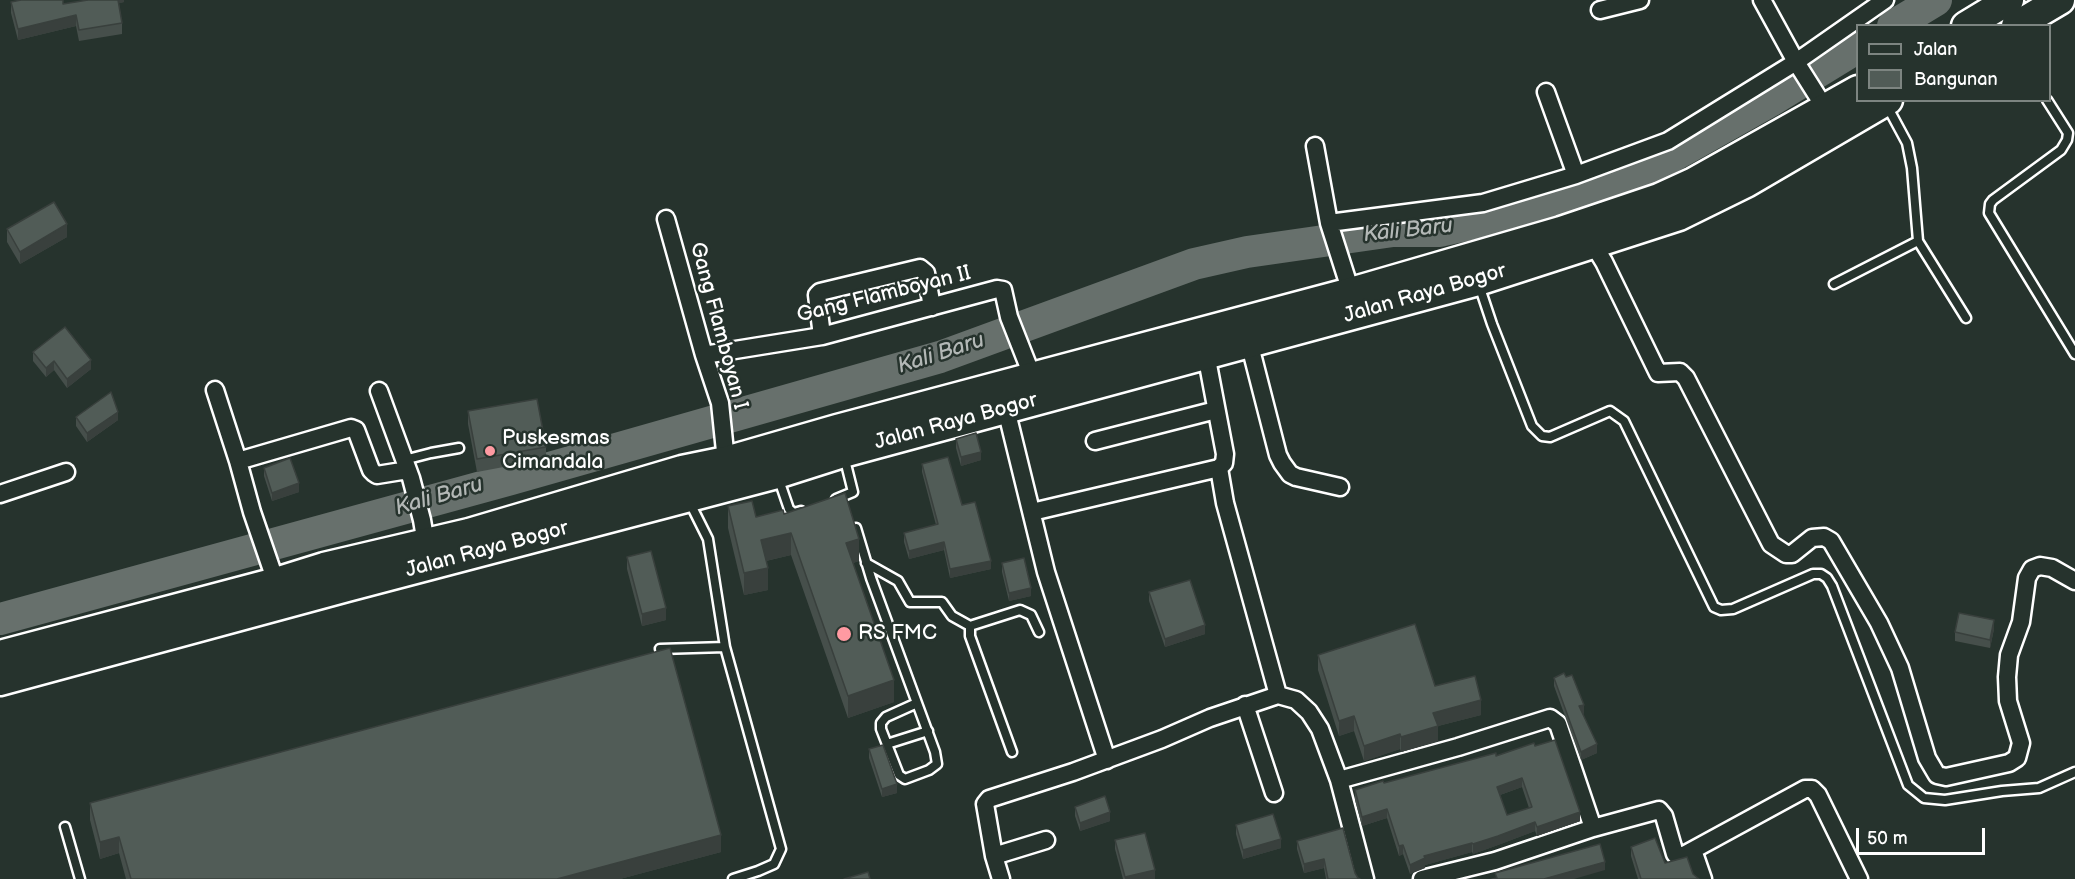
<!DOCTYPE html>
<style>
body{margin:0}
#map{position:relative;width:2075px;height:879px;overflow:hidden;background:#26332d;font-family:"Balsamiq Sans",sans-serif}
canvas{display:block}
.legend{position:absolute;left:1856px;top:24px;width:195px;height:78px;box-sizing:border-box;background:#26332d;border:2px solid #7d8581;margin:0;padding:8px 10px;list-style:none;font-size:18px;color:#fff}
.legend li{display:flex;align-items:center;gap:12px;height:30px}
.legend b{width:30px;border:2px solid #7d8581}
.scale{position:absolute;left:1856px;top:828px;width:129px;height:27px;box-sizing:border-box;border:3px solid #fff;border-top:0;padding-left:8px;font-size:18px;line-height:21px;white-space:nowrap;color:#fff;-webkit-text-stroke:4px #26332d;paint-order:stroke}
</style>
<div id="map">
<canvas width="2075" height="879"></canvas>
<ul class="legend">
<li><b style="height:8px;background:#26332d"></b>Jalan</li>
<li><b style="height:16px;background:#515c57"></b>Bangunan</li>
</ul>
<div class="scale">50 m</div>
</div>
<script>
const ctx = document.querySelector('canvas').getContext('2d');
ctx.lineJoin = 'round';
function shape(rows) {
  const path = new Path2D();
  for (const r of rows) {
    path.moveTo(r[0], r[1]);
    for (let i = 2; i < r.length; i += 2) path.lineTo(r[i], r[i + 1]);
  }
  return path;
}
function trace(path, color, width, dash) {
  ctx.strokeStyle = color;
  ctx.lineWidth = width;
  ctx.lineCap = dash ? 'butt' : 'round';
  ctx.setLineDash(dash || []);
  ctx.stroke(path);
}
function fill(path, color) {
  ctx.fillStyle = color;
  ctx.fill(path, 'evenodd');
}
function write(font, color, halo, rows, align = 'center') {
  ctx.font = font + ' "Balsamiq Sans",sans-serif';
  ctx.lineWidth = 5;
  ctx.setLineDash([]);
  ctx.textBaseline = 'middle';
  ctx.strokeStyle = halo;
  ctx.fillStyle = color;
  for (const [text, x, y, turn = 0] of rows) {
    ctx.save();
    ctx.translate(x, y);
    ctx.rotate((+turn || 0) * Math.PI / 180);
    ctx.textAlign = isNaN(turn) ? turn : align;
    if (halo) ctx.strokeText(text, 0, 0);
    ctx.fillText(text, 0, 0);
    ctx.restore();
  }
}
const river = shape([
 [1893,26,1936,0],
 [0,619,511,479,940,357,1194,264,1247,252,1393,231,1440,231,1538,209,1646,171,1770,101,1858,47]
]);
const service = shape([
 [2047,100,2068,133,2067,140,2061,150,1993,200,1990,204,1989,213,2075,354],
 [1886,104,1907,143,1912,168,1918,241,1966,318],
 [1834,284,1918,241],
 [1479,285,1492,324,1532,426,1542,436,1550,437,1610,411,1624,421,1714,607,1721,610,1733,609,1813,574,1821,574,1827,578,1832,586,1908,785,1924,798,1945,800,2002,791,2039,788,2075,772],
 [404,460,431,453,459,448],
 [778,477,789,509,794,513,801,511],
 [836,499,853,492,844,456],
 [690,503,708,539,725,647,781,849,774,864,758,871,733,879],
 [856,528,871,578,935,752,937,764,929,770,905,779,899,775,881,729,881,723,886,717,917,703],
 [866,563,898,581,910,602,942,602,952,616,970,626,970,636,1012,752],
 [970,626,1020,610,1031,615,1039,632],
 [660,649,725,647],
 [887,744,928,731],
 [65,827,80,879]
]);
const minor = shape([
 [1762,0,1796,62,1825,108],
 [1600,10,1640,0],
 [1546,92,1576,175],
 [1315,146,1329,223,1351,292],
 [666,219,704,355,720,403,726,461],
 [1329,223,1483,203,1576,175,1668,141,1796,62,1885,0],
 [1593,244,1604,262,1658,373,1680,372,1686,378,1771,544,1786,554,1792,554,1812,538,1824,537,1831,541,1879,623,1900,668,1927,758,1937,775,1946,777,2009,763,2017,758,2021,743,2008,701,2007,677,2009,655,2021,622,2027,578,2032,569,2040,566,2052,568,2075,581],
 [822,336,817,295,820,292,920,268,926,273,932,307],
 [1249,342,1278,455,1282,463,1290,474,1296,477,1340,487],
 [1206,354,1225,454,1224,463,1219,468],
 [704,355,822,336,997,289,1003,290,1009,317,1033,378],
 [215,390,238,461,252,512,276,582],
 [379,391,411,478,422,520,426,544],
 [1006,409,1046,572,1107,760],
 [1095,441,1216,410],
 [238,461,351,428,356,430,371,470,374,473,377,475,408,470],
 [0,494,66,472],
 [1032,512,1219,468,1225,503,1278,695],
 [1245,705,1274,793],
 [1339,780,1458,747,1550,718,1558,724,1593,828],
 [1693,850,1703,879],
 [994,856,1046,840],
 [1001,879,994,856,985,804,989,799,1073,772,1162,739,1210,718,1278,695,1296,700,1309,712,1320,729,1339,780,1365,879],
 [1422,879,1495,861,1593,828,1659,810,1664,816,1675,854,1678,857,1682,856,1805,789,1812,789,1818,795,1859,879]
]);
const trunk = shape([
 [1966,26,2009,0],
 [2016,26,2060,0],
 [0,655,276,582,324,567,469,533,682,470,726,461,837,429,1351,292,1561,231,1659,198,1694,182,1858,90],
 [0,681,347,587,777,474,843,453,1478,281,1679,216,1746,183,1888,100]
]);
const wall = shape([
 [124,0,124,2,119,3,122,23,122,34,79,41,76,26,18,40,11,13,11,2,63,4],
 [7,229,67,237,20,264,7,242],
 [33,352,91,369,67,388,54,370,46,377,33,361],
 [468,411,546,447,546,459,477,472,468,424],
 [76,417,118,420,87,442,76,426],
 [956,439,981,460,961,466,956,448],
 [922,464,962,505,991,569,950,578,944,550,909,559,904,542,904,533,936,525,922,472],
 [264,468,299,492,272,501,264,476],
 [728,506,756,517,784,514,859,561,853,563,894,702,848,718,791,555,766,561,768,590,744,595,728,528],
 [627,557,666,620,642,626,627,569],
 [1002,563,1031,596,1009,601,1002,572],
 [1149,592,1205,634,1165,647,1149,601],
 [1994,629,1990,648,1955,641,1955,632],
 [1318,655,1435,686,1481,715,1438,726,1438,741,1401,752,1400,749,1364,761,1354,731,1339,736,1318,670],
 [1554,678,1584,713,1583,714,1597,753,1581,760,1554,686],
 [1535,746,1580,821,1537,836,1535,831,1498,845,1473,854,1472,852,1425,865,1425,868,1410,874,1403,854,1399,856,1387,818,1362,826,1355,800,1355,790],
 [1522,787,1529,808,1507,815,1500,795],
 [869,749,897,793,882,797,869,758],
 [90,803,721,852,620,879,126,879,119,853,100,859,90,820],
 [1075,807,1110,821,1080,831,1075,816],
 [1236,825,1281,848,1243,859,1236,834],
 [1115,840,1155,879,1123,879,1115,849],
 [1297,841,1355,873,1358,878,1360,879,1326,879,1324,868,1304,873,1297,849],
 [1631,847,1665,863,1693,874,1699,879,1638,879,1631,856]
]);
const shadedWall = shape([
 [108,0,124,0,124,2,108,6],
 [76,15,76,26,18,40,18,29],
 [67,224,67,237,20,264,20,252],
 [91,360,91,369,67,388,67,379],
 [54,361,54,370,46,377,46,368],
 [118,412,118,420,87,442,87,433],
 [981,452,981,460,961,466,961,457],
 [299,483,299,492,272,501,272,493],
 [791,533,791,555,761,562,761,540],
 [859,539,859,561,846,565,846,543],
 [944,542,944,550,909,559,909,551],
 [991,561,991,569,950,578,950,569],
 [768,568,768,590,744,595,744,573],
 [1031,588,1031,596,1009,601,1009,593],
 [666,608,666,620,642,626,642,614],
 [1994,620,1994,629,1990,648,1990,640],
 [1205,625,1205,634,1165,647,1165,639],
 [894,680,894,702,848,718,848,696],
 [1481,700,1481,715,1438,726,1438,741,1401,752,1401,737,1433,713],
 [1584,705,1584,713,1579,715,1579,706],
 [1354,716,1354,731,1339,736,1339,721],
 [1400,734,1400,749,1364,761,1364,746],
 [1597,744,1597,753,1581,760,1581,752],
 [1522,778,1522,787,1497,796,1497,787],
 [897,784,897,793,882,797,882,789],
 [1387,809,1387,818,1362,826,1362,817],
 [1110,812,1110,821,1080,831,1080,823],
 [1580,812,1580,821,1537,836,1537,827],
 [1535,822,1535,831,1498,845,1473,854,1473,844],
 [721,835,721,852,620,879,557,879],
 [119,837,119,853,100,859,100,842],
 [1281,839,1281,848,1243,859,1243,850],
 [1472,843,1472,852,1425,865,1425,868,1410,874,1410,865,1424,856],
 [1403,845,1403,854,1399,856,1399,846],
 [1324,859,1324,868,1304,873,1304,864],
 [1605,862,1605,870,1574,879,1544,879],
 [1155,870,1155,879,1125,879,1125,877]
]);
const building = shape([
 [21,0,63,0,63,4,88,0,118,0,122,23,79,30,76,15,18,29,11,2,21,0],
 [54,202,67,224,20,252,7,229,54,202],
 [65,327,91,360,67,379,54,361,46,368,33,352,65,327],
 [111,392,118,412,87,433,76,417,111,392],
 [537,399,546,447,477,459,468,411,537,399],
 [976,433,981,452,961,457,956,439,976,433],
 [948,457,962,505,975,502,991,561,950,569,944,542,909,551,904,533,938,524,922,464,948,457],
 [290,458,299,483,272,493,264,468,290,458],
 [845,493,859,539,846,543,894,680,848,696,791,533,761,540,768,568,744,573,728,506,752,501,756,517,783,510,784,514,845,493],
 [651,551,666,608,642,614,627,557,651,551],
 [1024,558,1031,588,1009,593,1002,563,1024,558],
 [1190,580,1205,625,1165,639,1149,592,1190,580],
 [1959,613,1994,620,1990,640,1955,632,1959,613],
 [1415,624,1435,686,1475,676,1481,700,1433,713,1438,726,1401,737,1400,734,1364,746,1354,716,1339,721,1318,655,1415,624],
 [670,648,721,835,557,879,131,879,119,837,100,842,90,803,670,648],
 [1564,673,1566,677,1572,675,1584,705,1579,706,1597,744,1581,752,1554,678,1564,673],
 [1555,740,1580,812,1537,827,1535,822,1498,836,1473,844,1472,843,1424,856,1425,858,1410,865,1403,845,1399,846,1387,809,1362,817,1355,790,1383,781,1384,783,1496,753,1496,756,1534,743,1535,746,1555,740],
 [1522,778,1532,807,1507,815,1497,787,1522,778],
 [883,745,897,784,882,789,869,749,883,745],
 [1105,796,1110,812,1080,823,1075,807,1105,796],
 [1273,814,1281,839,1243,850,1236,825,1273,814],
 [1343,828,1355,873,1358,878,1360,879,1328,879,1324,859,1304,864,1297,841,1343,828],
 [1145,833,1155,870,1125,877,1115,840,1145,833],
 [1655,838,1665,863,1687,857,1693,874,1699,879,1641,879,1631,847,1655,838],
 [1600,844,1605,862,1544,879,1492,879,1497,878,1495,873,1600,844],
 [868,872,870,879,844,879,868,872]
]);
const markers = [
 [490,451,6,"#ff9aa2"],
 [844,634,8,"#ff9aa2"]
];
const streetNames = [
 ["Jalan Raya Bogor",1425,294,-16],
 ["Gang Flamboyan II",884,295,-14],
 ["Gang Flamboyan I",718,326,75],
 ["Jalan Raya Bogor",956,422,-15],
 ["Jalan Raya Bogor",487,550,-15]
];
const poiNames = [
 ["Puskesmas",502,439],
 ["Cimandala",502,463],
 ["RS FMC",858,634]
];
const waterNames = [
 ["Kali Baru",1408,231,-6],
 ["Kali Baru",941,354,-18],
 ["Kali Baru",439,497,-16]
];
trace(river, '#67706c', 32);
trace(service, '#fff', 13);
trace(minor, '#fff', 21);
trace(trunk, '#fff', 33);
trace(service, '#26332d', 8);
trace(minor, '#26332d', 16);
trace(trunk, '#26332d', 28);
fill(wall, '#464f4b');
fill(shadedWall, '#39403d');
fill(building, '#515c57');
trace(building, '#39403d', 1.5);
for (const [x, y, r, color] of markers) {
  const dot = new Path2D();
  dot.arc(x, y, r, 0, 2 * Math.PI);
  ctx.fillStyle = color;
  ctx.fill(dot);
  trace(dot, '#26332d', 2);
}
write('21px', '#fff', '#26332d', streetNames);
write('21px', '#fff', '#26332d', poiNames, 'left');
write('italic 22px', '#b3b8b6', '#26332d', waterNames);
</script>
